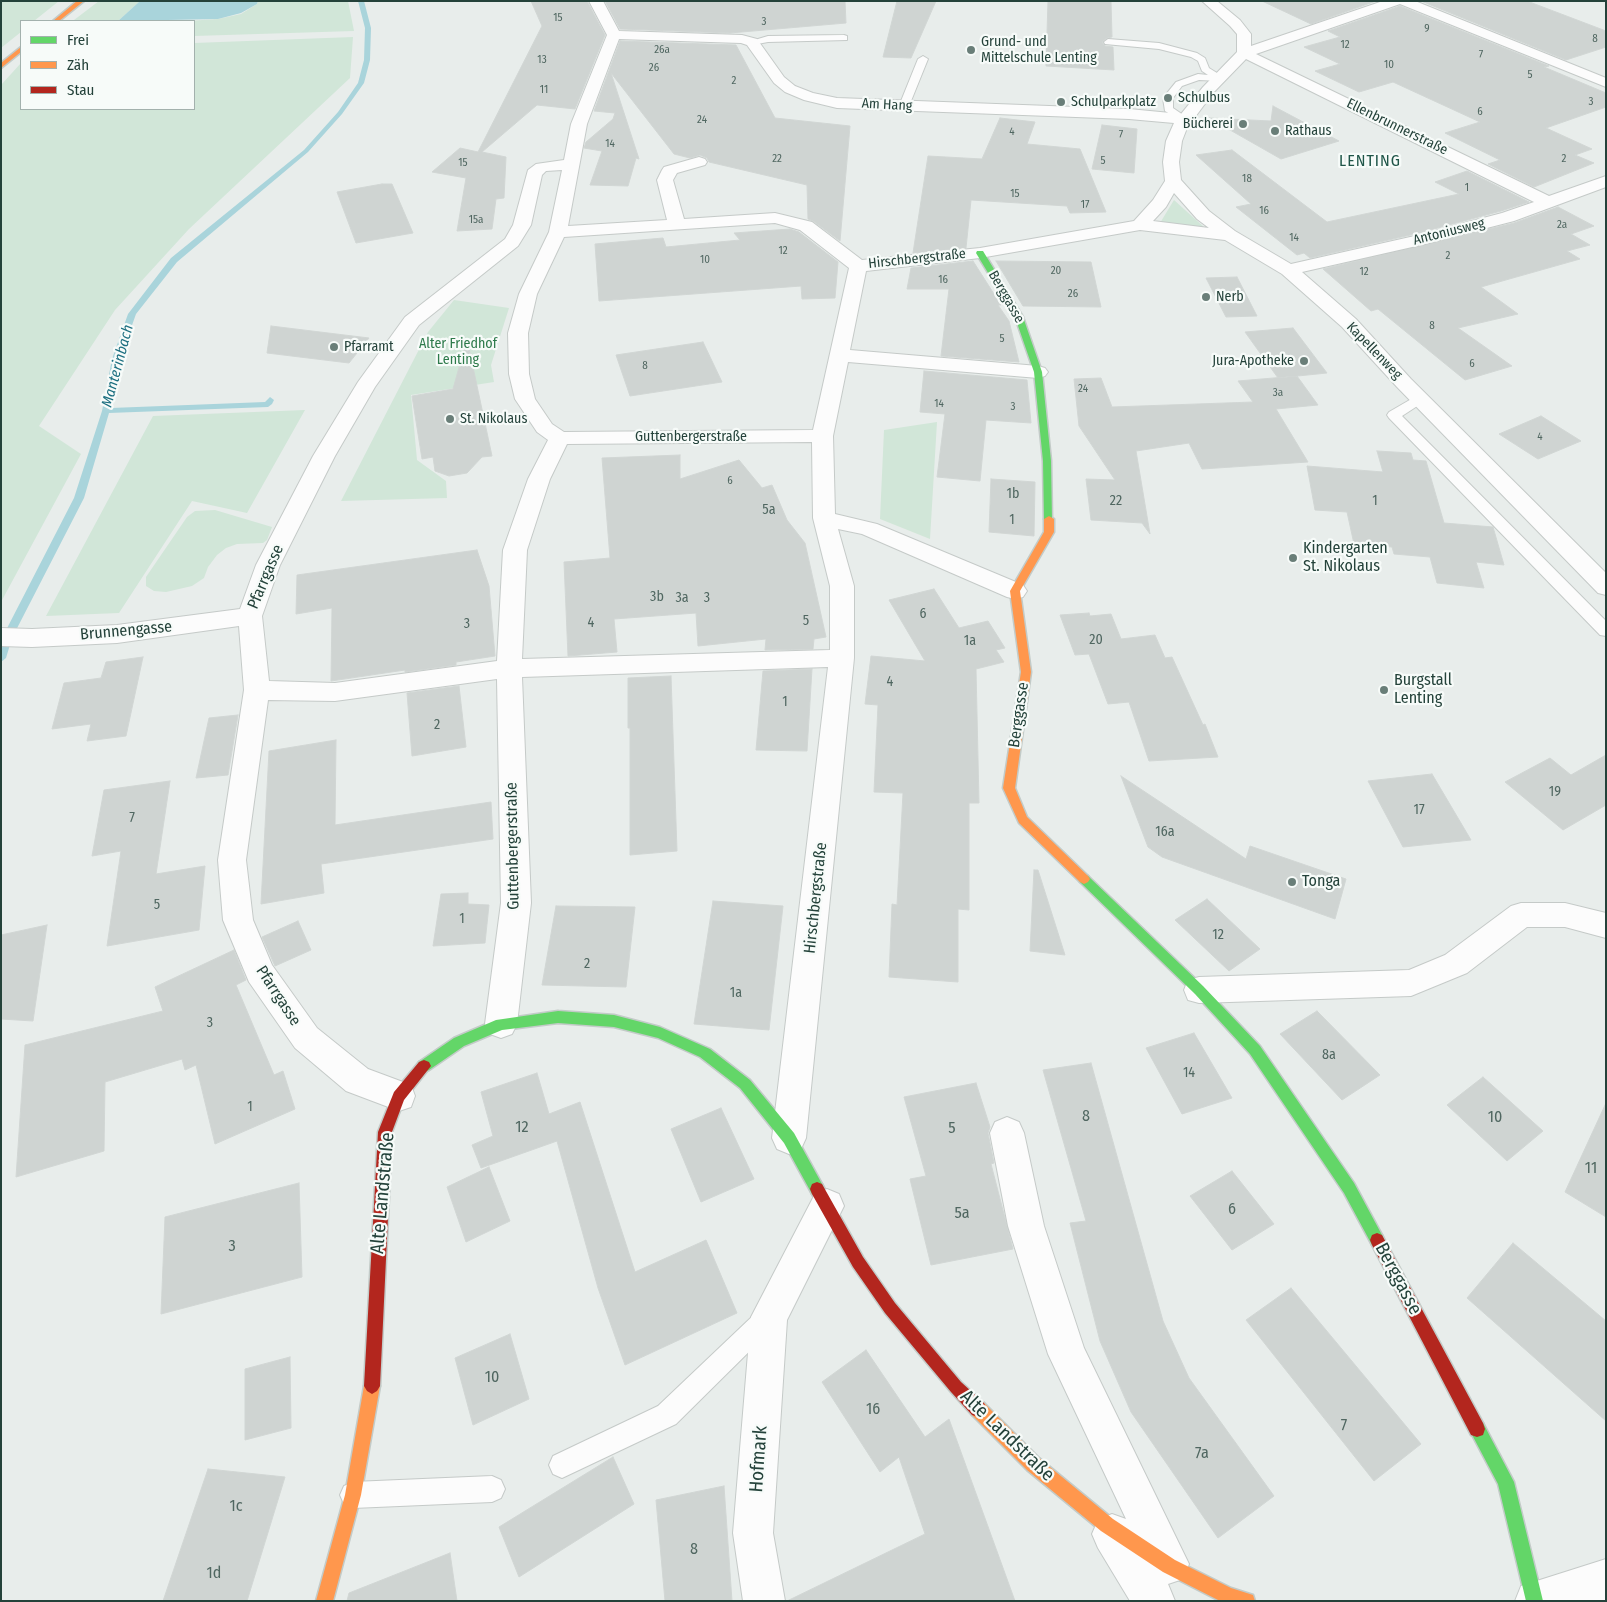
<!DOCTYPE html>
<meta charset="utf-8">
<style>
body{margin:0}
#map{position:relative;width:1607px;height:1602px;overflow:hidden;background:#e8edeb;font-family:"Fira Sans Condensed",sans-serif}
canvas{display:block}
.frame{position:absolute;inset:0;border:2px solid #24423a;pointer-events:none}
.legend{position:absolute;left:20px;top:20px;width:175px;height:90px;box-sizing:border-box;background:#f7fbf9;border:1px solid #a3b1ad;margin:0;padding:6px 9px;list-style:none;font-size:15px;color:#24423a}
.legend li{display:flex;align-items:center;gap:10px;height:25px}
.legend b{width:25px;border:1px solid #a3b1ad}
</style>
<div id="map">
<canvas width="1607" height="1602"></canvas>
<div class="frame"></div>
<ul class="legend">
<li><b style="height:6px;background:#63d668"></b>Frei</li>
<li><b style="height:6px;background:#ff974d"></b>Zäh</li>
<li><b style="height:6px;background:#b3261e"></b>Stau</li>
</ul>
</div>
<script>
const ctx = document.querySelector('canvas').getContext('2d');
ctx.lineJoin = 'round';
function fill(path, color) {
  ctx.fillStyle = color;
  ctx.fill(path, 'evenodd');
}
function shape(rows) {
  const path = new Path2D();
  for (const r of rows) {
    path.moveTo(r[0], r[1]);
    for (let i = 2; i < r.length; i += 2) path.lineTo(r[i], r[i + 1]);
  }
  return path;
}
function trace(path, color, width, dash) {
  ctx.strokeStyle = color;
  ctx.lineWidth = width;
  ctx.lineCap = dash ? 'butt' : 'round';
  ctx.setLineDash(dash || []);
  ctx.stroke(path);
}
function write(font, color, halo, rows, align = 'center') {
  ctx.font = font + ' "Fira Sans Condensed",sans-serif';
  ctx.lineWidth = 4.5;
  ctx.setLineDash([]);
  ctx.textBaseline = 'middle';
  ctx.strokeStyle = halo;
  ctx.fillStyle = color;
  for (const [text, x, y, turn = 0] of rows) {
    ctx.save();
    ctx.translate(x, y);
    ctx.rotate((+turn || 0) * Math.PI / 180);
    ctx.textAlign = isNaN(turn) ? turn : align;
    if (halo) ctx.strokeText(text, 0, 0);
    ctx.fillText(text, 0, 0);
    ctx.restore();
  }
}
const green = shape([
 [1,1,59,1,34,21,21,21,21,32,1,48],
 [99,1,140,1,118,21,74,20],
 [258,1,348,1,354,31,194,36,194,21,187,21,218,19,241,14,257,4],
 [353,37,350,78,189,229,115,310,39,426,81,454,1,602,1,85,21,63,21,109,194,109,194,43],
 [1174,200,1205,228,1160,223],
 [454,300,509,308,491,365,494,382,411,395,417,460,446,481,447,498,341,501,428,332],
 [305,410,247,513,192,501,119,613,46,616,153,416],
 [937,422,930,539,880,519,884,430],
 [215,510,272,527,267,540,263,543,237,544,226,548,217,555,208,567,204,578,192,586,166,592,154,591,146,586,146,577,187,517,195,511]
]);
const water = shape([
 [140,1,258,1,257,4,241,13,218,19,118,21]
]);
const stream = shape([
 [358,1,364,1,371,28,370,60,364,83,342,114,308,152,177,262,136,314,120,359,111,408,265,402,270,397,274,400,272,404,268,407,109,413,84,498,12,638,6,658,1,662,2,638,74,498,102,411,112,359,128,314,171,258,304,150,338,112,358,83,364,60,365,28,358,1]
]);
const building = shape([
 [531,1,587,1,605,35,575,109,537,105,482,152,506,157,504,198,496,199,492,229,457,231,466,178,432,172,460,148,478,152,542,26,531,1],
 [605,1,845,1,846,23,730,33,620,29,605,1],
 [897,1,936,1,911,58,883,57,897,1],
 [1048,1,1111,1,1112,37,1107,38,1102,42,1105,46,1113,47,1114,70,1046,66,1048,1],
 [1262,1,1376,1,1311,24,1262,1],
 [1421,1,1527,1,1606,31,1606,47,1566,60,1421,1],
 [1400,6,1549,66,1544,67,1606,93,1606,107,1546,128,1592,149,1575,155,1594,163,1534,187,1488,164,1500,160,1445,133,1480,122,1393,82,1359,92,1315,71,1340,64,1304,47,1340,37,1328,31,1400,6],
 [620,41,736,45,775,118,850,126,840,241,813,221,808,219,807,185,709,162,707,158,700,155,690,158,674,154,611,73,639,159,636,158,628,186,590,185,602,151,584,148,586,142,613,119,615,113,594,111,620,41],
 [1273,106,1339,141,1281,159,1209,118,1271,121,1273,106],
 [1000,118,1035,122,1027,144,1080,149,1106,212,1070,213,1067,206,971,200,966,248,913,253,928,156,982,159,1000,118],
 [1102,125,1137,129,1134,173,1092,169,1102,125],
 [1232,150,1327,222,1459,194,1435,182,1467,171,1529,202,1501,211,1419,233,1310,258,1304,253,1297,255,1236,207,1251,204,1196,155,1232,150],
 [382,184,392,184,413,233,356,243,337,192,382,184],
 [1558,207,1594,226,1571,234,1590,245,1567,251,1580,259,1481,287,1518,314,1458,328,1512,366,1465,380,1378,309,1371,311,1323,269,1514,223,1558,207],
 [790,229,799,232,838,262,835,298,802,299,801,286,599,301,595,244,663,238,666,247,740,240,734,233,790,229],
 [973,261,1001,305,998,305,1009,321,1019,362,941,356,949,289,907,289,911,268,973,261],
 [996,261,1091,262,1101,307,1023,306,996,261],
 [1237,277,1257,316,1226,317,1206,278,1237,277],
 [271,326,369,338,349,363,267,353,271,326],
 [1293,328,1327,373,1278,378,1245,332,1293,328],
 [467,339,492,456,482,457,467,473,449,476,435,471,433,457,422,459,412,396,453,389,467,339],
 [703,342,722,382,630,396,616,355,703,342],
 [924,371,1027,380,1031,423,986,420,980,481,937,477,945,414,920,412,924,371],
 [1297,376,1318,405,1276,409,1308,462,1202,469,1189,443,1136,451,1150,534,1142,523,1091,520,1086,479,1115,480,1079,426,1074,379,1101,378,1112,407,1253,402,1238,381,1297,376],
 [1541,416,1581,441,1538,459,1499,434,1541,416],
 [1377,451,1411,453,1413,460,1426,461,1444,523,1493,527,1504,565,1476,562,1484,588,1437,583,1430,557,1394,554,1392,547,1354,544,1347,512,1315,510,1307,466,1383,472,1377,451],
 [680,455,680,479,739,460,762,488,772,485,787,520,805,543,826,637,814,639,813,649,765,650,766,639,698,646,696,613,614,619,617,652,568,656,564,562,610,558,602,458,680,455],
 [991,479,1035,482,1034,536,989,532,991,479],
 [477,550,489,586,495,656,456,662,456,665,405,672,405,670,331,681,332,608,296,614,297,575,477,550],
 [934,589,959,628,988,621,1005,648,996,650,1004,662,976,669,979,803,969,803,969,910,958,909,958,982,889,977,892,904,897,905,903,793,874,792,878,705,865,704,871,656,925,661,889,600,934,589],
 [1089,613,1090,616,1111,614,1121,639,1155,635,1165,658,1172,657,1203,725,1205,724,1218,757,1149,761,1129,702,1108,704,1089,654,1075,655,1060,615,1089,613],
 [143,657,126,736,87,741,91,724,52,729,64,683,101,678,106,662,143,657],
 [812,669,807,751,756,750,763,671,812,669],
 [671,676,677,851,630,855,630,728,628,728,628,678,671,676],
 [459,686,466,747,412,756,407,693,459,686],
 [238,715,228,775,196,778,209,718,238,715],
 [336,740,335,825,491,802,493,839,321,864,324,893,261,904,269,751,336,740],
 [1606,755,1606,805,1563,830,1505,782,1550,758,1571,775,1606,755],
 [1432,774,1471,840,1403,847,1368,781,1432,774],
 [1121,776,1246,859,1250,846,1346,879,1335,919,1162,857,1148,847,1121,776],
 [170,781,156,874,205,866,199,930,107,946,121,851,92,856,104,790,170,781],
 [1034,870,1038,870,1065,955,1030,951,1034,870],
 [468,893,468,904,489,905,485,943,433,946,441,894,468,893],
 [1207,899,1260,949,1229,971,1175,920,1207,899],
 [713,901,783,906,769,1030,694,1024,713,901],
 [556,906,635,907,626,987,542,985,556,906],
 [298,921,311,950,275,966,262,937,298,921],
 [47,925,33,1021,1,1019,1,935,47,925],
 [234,950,246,980,236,985,274,1075,283,1071,295,1109,215,1144,196,1065,185,1070,182,1059,105,1082,104,1151,16,1177,25,1045,163,1011,155,987,234,950],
 [1317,1011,1380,1075,1342,1100,1280,1034,1317,1011],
 [1194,1033,1232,1098,1182,1114,1146,1048,1194,1033],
 [1091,1063,1163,1321,1189,1378,1274,1496,1218,1538,1131,1412,1100,1341,1070,1223,1086,1221,1043,1070,1091,1063],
 [537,1073,549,1114,580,1102,635,1272,706,1240,737,1313,625,1365,598,1288,557,1141,481,1168,472,1145,493,1136,481,1092,537,1073],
 [1483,1077,1543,1131,1507,1161,1447,1105,1483,1077],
 [976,1083,990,1127,988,1133,994,1163,991,1164,1013,1249,931,1265,910,1179,926,1176,904,1097,976,1083],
 [1606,1103,1606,1217,1565,1192,1606,1103],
 [721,1108,754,1179,701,1202,671,1129,721,1108],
 [489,1167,510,1221,466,1242,447,1187,489,1167],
 [1232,1171,1274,1224,1232,1250,1190,1196,1232,1171],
 [299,1183,302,1277,161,1314,165,1217,299,1183],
 [1513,1243,1606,1321,1606,1421,1467,1298,1513,1243],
 [1291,1288,1421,1444,1374,1481,1246,1320,1291,1288],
 [510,1334,529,1399,473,1425,455,1358,510,1334],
 [866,1350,925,1437,949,1419,1015,1601,787,1601,925,1534,899,1457,880,1472,822,1382,866,1350],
 [290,1357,291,1428,245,1440,245,1369,290,1357],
 [613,1457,634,1504,519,1577,499,1527,613,1457],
 [208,1469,285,1477,247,1601,163,1601,208,1469],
 [724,1486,732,1601,665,1601,656,1500,724,1486],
 [450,1553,457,1601,347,1601,349,1593,450,1553]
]);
const lane = shape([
 [844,35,847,36,847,40,768,42,752,45,748,42,768,36,844,35],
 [1108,39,1159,43,1197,53,1205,58,1209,68,1225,78,1220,81,1199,80,1182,86,1173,98,1173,108,1189,119,1184,122,1181,121,1165,111,1163,98,1176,82,1198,74,1208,75,1202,71,1198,61,1191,57,1159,49,1105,44,1104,42,1108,39],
 [923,56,928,59,909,106,907,108,901,108,899,106,918,59,923,56],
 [1420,394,1426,398,1425,401,1402,416,1606,621,1606,636,1600,635,1389,418,1387,415,1389,412,1420,394],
 [766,1307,774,1311,778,1319,774,1327,676,1424,562,1478,553,1474,549,1465,553,1456,658,1406,758,1311,766,1307],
 [492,1476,501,1480,505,1489,501,1498,492,1502,353,1508,344,1504,340,1495,344,1486,353,1482,492,1476]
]);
const street = shape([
 [589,1,603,1,619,31,742,35,757,39,784,77,795,86,813,93,837,98,1129,109,1181,114,1203,87,1237,52,1237,34,1230,26,1202,1,1217,1,1240,20,1251,34,1251,46,1383,1,1415,1,1606,78,1606,87,1400,4,1256,54,1549,196,1606,176,1606,187,1514,221,1421,245,1302,272,1356,319,1411,379,1606,573,1606,595,1598,593,1397,387,1342,327,1282,274,1225,240,1140,230,980,258,866,271,850,350,1038,366,1045,368,1048,372,1045,376,1038,378,848,362,833,436,835,514,877,524,1023,585,1027,591,1023,597,1015,599,1007,597,862,534,838,529,854,586,854,658,806,1138,801,1149,789,1154,777,1149,772,1138,828,667,522,677,531,903,517,1024,512,1034,501,1038,490,1034,485,1024,501,903,497,679,335,701,268,700,246,860,253,920,272,965,317,1028,368,1069,411,1085,415,1096,411,1107,399,1111,346,1091,295,1048,249,982,223,920,218,860,244,690,239,626,117,643,32,647,1,646,1,628,32,629,117,625,240,609,256,565,313,456,358,382,405,317,505,239,513,225,528,170,536,164,564,160,571,124,607,35,589,1],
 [619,39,741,43,747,45,774,83,785,92,804,100,837,108,1129,119,1174,123,1166,141,1163,162,1165,181,1153,200,1134,221,980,248,862,260,812,222,775,213,684,219,673,180,677,173,705,165,707,162,705,159,699,157,664,167,662,170,657,180,667,220,568,226,587,124,619,39],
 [1246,59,1534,202,1502,213,1419,235,1291,264,1235,231,1209,211,1181,180,1179,162,1182,141,1187,128,1213,93,1246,59],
 [562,170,549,232,519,294,508,333,509,374,515,399,537,432,548,440,528,479,503,550,497,661,335,683,269,681,262,616,280,565,335,456,375,387,419,325,518,246,531,225,542,175,546,171,562,170],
 [1174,193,1197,219,1209,228,1153,221,1166,207,1174,193],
 [775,223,800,230,849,268,813,430,564,432,552,424,535,399,529,374,528,333,537,294,564,237,775,223],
 [812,442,813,518,830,586,830,650,522,659,527,550,550,479,567,444,812,442],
 [1521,903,1565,903,1606,913,1606,938,1565,927,1527,927,1467,973,1411,996,1199,1003,1188,1000,1184,990,1188,980,1199,977,1409,970,1445,955,1511,906,1521,903],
 [1007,1117,1019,1122,1024,1133,1044,1226,1084,1348,1189,1564,1183,1579,1168,1584,1175,1601,1130,1601,1098,1548,1092,1534,1098,1520,1112,1514,1126,1519,1048,1354,1008,1226,990,1133,995,1122,1007,1117],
 [827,1189,839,1194,844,1206,787,1320,773,1533,785,1601,743,1601,733,1533,751,1317,815,1194,827,1189],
 [1606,1559,1606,1601,1515,1601,1521,1586,1606,1559]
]);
const fast = shape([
 [977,251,983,251,1023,317,1042,372,1051,461,1052,521,1046,521,1044,519,1043,461,1034,372,1015,317,976,253,977,251],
 [1084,874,1088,876,1203,986,1260,1046,1354,1183,1382,1235,1384,1240,1382,1245,1377,1247,1372,1245,1344,1193,1250,1054,1195,994,1080,882,1078,879,1080,876,1084,874],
 [558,1011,614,1015,660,1027,710,1049,750,1080,794,1133,822,1184,824,1189,822,1194,817,1196,812,1194,784,1143,740,1088,700,1057,658,1038,614,1027,558,1023,502,1030,464,1046,429,1070,424,1072,419,1070,417,1066,419,1062,454,1038,496,1020,558,1011],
 [1477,1421,1483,1423,1514,1482,1543,1601,1526,1601,1498,1484,1469,1429,1471,1423,1477,1421]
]);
const slow = shape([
 [77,1,84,1,59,21,53,21,77,1],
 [21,47,21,52,1,68,1,63,21,47],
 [1049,516,1054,519,1054,532,1020,591,1031,672,1015,788,1027,817,1088,876,1090,879,1088,882,1084,884,1080,882,1019,823,1003,788,1021,672,1010,591,1044,532,1044,519,1049,516],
 [372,1378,377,1381,380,1386,361,1495,333,1601,316,1601,345,1495,364,1386,367,1381,372,1378],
 [978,1401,984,1403,1039,1458,1113,1519,1175,1560,1231,1588,1253,1595,1255,1601,1220,1601,1163,1572,1101,1531,1027,1470,972,1415,970,1409,972,1403,978,1401]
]);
const jam = shape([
 [424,1060,429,1062,431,1066,404,1100,392,1132,380,1386,377,1391,372,1394,367,1391,364,1386,378,1132,394,1092,419,1062,424,1060],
 [817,1182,822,1184,863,1257,895,1303,961,1382,984,1403,986,1409,984,1415,978,1417,972,1415,951,1392,885,1313,853,1267,812,1194,810,1189,812,1184,817,1182],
 [1377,1233,1382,1235,1483,1423,1485,1429,1483,1435,1477,1437,1471,1435,1372,1245,1370,1240,1372,1235,1377,1233]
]);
const markers = [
 [971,50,5,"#697e78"],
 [1168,98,5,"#697e78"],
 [1061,102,5,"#697e78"],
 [1243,124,5,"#697e78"],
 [1275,131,5,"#697e78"],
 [1206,297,5,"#697e78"],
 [334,347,5,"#697e78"],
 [1304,361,5,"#697e78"],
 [450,419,5,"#697e78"],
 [1293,558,5,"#697e78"],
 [1384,690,5,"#697e78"],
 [1292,882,5,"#697e78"]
];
const farNumbernames = [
 ["15",558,18],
 ["3",764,22],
 ["9",1427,29],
 ["8",1595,39],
 ["12",1345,45],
 ["26a",662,50],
 ["7",1481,55],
 ["13",542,60],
 ["10",1389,65],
 ["26",654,68],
 ["5",1530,75],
 ["2",734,81],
 ["11",544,90],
 ["3",1591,102],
 ["6",1480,112],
 ["24",702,120],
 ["4",1012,132],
 ["7",1121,135],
 ["14",610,144],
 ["22",777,159],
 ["2",1564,159],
 ["5",1103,161],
 ["15",463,163],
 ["18",1247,179],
 ["1",1467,188],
 ["15",1015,194],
 ["17",1085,205],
 ["16",1264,211],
 ["15a",476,220],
 ["2a",1562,225],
 ["14",1294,238],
 ["12",783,251],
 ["2",1448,256],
 ["10",705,260],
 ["20",1056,271],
 ["12",1364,272],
 ["16",943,280],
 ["26",1073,294],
 ["8",1432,326],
 ["5",1002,339],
 ["6",1472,364],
 ["8",645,366],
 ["24",1083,389],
 ["3a",1278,393],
 ["14",939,404],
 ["3",1013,407],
 ["4",1540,437],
 ["6",730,481]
];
const farPoinames = [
 ["Grund- und",981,42],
 ["Mittelschule Lenting",981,58],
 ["Schulbus",1178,98],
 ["Schulparkplatz",1071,102],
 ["Bücherei",1233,124,"right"],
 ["Rathaus",1285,131],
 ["Nerb",1216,297],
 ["Pfarramt",344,347],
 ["Jura-Apotheke",1294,361,"right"],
 ["St. Nikolaus",460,419]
];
const farStreetnames = [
 ["Am Hang",887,105,3],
 ["Ellenbrunnerstraße",1397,127,26],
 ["Antoniusweg",1449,232,-14],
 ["Hirschbergstraße",917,259,-6],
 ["Berggasse",1006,297,60],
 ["Kapellenweg",1374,351,46],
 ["Guttenbergerstraße",691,437]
];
const farParknames = [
 ["Alter Friedhof",458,344],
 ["Lenting",458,360]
];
const numberNames = [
 ["1b",1013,494],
 ["22",1116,501],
 ["1",1375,501],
 ["5a",769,510],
 ["1",1012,520],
 ["3b",657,597],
 ["3a",682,598],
 ["3",707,598],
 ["6",923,614],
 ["5",806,621],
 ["4",591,623],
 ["3",467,624],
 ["20",1096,640],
 ["1a",970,641],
 ["4",890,682],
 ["1",785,702],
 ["2",437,725],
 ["19",1555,792],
 ["17",1419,810],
 ["7",132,818],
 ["16a",1165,832],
 ["5",157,905],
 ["1",462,919],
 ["12",1218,935],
 ["2",587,964],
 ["1a",736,993],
 ["3",210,1023],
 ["8a",1329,1055],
 ["14",1189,1073],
 ["1",250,1107]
];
const farWaternames = [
 ["Manterinbach",118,366,-75]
];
const farQuarternames = [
 ["LENTING",1370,162]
];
const poiNames = [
 ["Kindergarten",1303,549],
 ["St. Nikolaus",1303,567],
 ["Burgstall",1394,681],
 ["Lenting",1394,699],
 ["Tonga",1302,882]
];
const streetNames = [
 ["Pfarrgasse",266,577,-67],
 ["Brunnengasse",126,631,-5],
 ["Berggasse",1019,715,-82],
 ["Guttenbergerstraße",513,846,-91],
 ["Hirschbergstraße",816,898,-84],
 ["Pfarrgasse",278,996,57]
];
const nearNumbernames = [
 ["8",1086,1117],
 ["10",1495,1118],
 ["12",522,1128],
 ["5",952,1129],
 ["11",1591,1169],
 ["6",1232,1210],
 ["5a",962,1214],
 ["3",232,1247],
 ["10",492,1378],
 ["16",873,1410],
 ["7",1344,1426],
 ["7a",1202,1454],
 ["1c",236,1507],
 ["8",694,1550],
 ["1d",214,1574]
];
const nearStreetnames = [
 ["Alte Landstraße",383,1193,-85],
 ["Berggasse",1398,1279,62],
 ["Alte Landstraße",1007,1436,44],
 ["Hofmark",759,1459,-86]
];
fill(green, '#d1e6d8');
fill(water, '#a9d4db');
fill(stream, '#a9d4db');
fill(building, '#cfd4d2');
trace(building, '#d1d6d4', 1);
trace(lane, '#c5cac8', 2);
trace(street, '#c5cac8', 2);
trace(fast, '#c3cbc8', 3);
trace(slow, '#c3cbc8', 3);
trace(jam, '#c3cbc8', 3);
fill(lane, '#fcfcfc');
fill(street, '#fcfcfc');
fill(fast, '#63d668');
fill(slow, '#ff974d');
fill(jam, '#b3261e');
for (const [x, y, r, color] of markers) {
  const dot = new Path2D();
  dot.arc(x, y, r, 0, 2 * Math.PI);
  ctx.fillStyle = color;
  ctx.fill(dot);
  trace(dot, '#f7fbf9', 2);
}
write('11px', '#506761', null, farNumbernames);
write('14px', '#24423a', '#f7fbf9', farPoinames, 'left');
write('14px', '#24423a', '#f7fbf9', farStreetnames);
write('14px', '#2d7a4b', '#f7fbf9', farParknames);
write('14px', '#506761', null, numberNames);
write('italic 15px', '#1c6f80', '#f7fbf9', farWaternames);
ctx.letterSpacing = '1px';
write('16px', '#1f5548', '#f7fbf9', farQuarternames);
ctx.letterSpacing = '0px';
write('16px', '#24423a', '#f7fbf9', poiNames, 'left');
write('16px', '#24423a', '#f7fbf9', streetNames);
write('16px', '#506761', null, nearNumbernames);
write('19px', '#24423a', '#f7fbf9', nearStreetnames);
</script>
